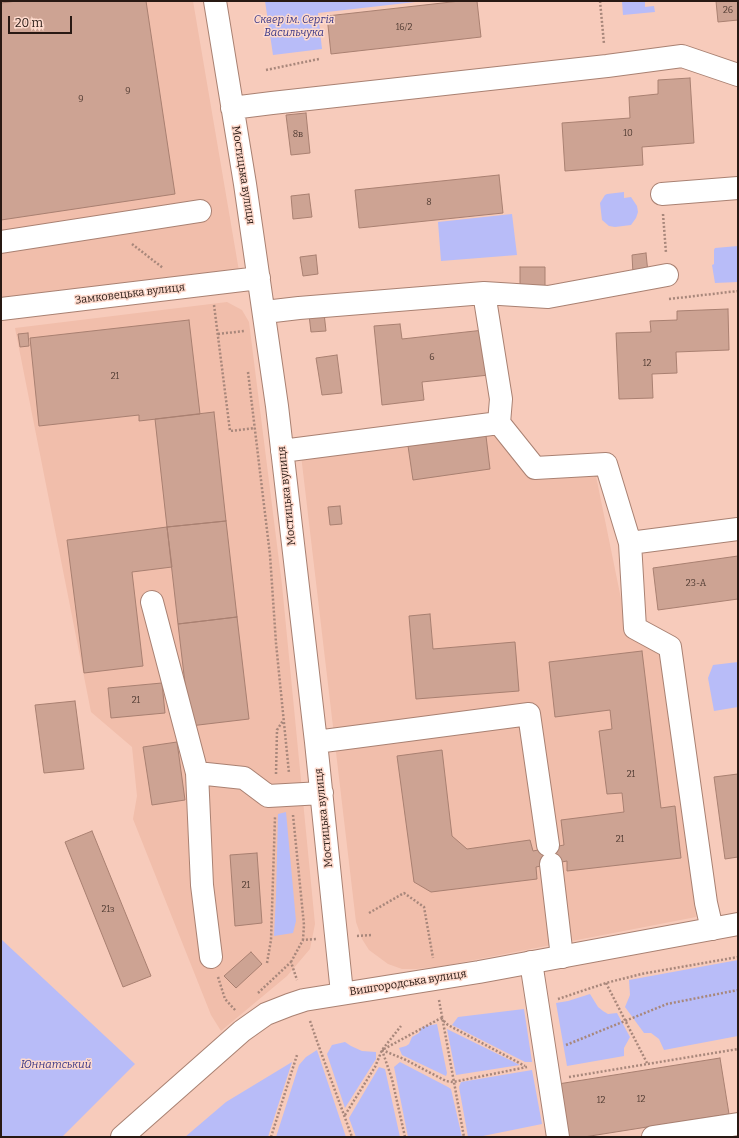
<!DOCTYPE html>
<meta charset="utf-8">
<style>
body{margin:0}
#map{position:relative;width:739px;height:1138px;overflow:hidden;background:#f7cbbb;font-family:Bitter,serif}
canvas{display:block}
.frame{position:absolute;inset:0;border:2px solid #281913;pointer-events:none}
.scale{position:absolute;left:8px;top:16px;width:64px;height:18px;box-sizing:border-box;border:2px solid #281913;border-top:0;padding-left:5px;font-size:12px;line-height:14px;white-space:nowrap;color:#281913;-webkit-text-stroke:3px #fedacd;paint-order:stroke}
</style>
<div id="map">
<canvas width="739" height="1138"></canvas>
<div class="frame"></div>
<div class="scale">20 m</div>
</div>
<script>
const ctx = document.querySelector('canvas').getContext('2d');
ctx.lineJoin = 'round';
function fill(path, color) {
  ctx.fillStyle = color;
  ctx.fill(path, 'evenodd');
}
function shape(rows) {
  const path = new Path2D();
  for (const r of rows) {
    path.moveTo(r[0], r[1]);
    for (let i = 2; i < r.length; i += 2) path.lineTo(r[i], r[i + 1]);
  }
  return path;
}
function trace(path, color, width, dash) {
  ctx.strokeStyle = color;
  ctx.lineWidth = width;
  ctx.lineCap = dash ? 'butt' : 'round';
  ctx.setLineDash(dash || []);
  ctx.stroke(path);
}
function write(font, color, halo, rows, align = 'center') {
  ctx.font = font + ' Bitter,serif';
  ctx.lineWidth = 3;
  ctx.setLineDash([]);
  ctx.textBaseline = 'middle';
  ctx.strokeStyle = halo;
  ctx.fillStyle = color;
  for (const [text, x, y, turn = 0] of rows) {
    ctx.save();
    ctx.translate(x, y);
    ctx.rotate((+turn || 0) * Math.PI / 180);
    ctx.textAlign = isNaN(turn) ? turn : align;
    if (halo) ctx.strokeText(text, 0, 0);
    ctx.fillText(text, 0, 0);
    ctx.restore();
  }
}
const built = shape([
 [1,1,193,1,240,277,1,305],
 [227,302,242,310,249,322,282,585,315,924,310,949,287,976,221,1031,211,1015,133,819,137,796,132,747,91,712,15,328],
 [494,432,533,480,596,476,629,638,664,654,696,917,443,966,416,969,402,969,388,964,369,950,362,939,356,922,301,455]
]);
const green = shape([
 [265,1,424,1,318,13,322,49,273,55],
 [622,1,645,1,645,7,654,6,655,12,623,15],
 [624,192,624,198,631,197,637,206,638,212,636,218,631,225,615,227,609,226,602,220,600,203,605,195,607,194],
 [512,214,517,255,441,261,438,222],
 [738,246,738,282,715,283,712,265,714,264,714,250,715,248],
 [738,662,738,707,714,711,708,678,713,665],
 [286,812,296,921,293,933,274,936,276,896,278,814],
 [1,939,135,1064,62,1137,1,1137],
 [738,960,738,1036,664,1050,659,1039,651,1033,644,1033,625,1007,630,995,629,980],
 [590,994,598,1007,603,1011,608,1014,617,1013,630,1037,624,1048,624,1056,567,1066,556,1003,568,1001],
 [524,1009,532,1062,525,1062,452,1025,458,1017],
 [437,1024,447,1073,446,1076,402,1055,399,1048,406,1046,409,1044,412,1037,419,1033,422,1027],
 [447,1029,520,1065,456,1075],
 [345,1042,351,1046,362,1051,376,1052,376,1059,345,1108,327,1054,332,1045],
 [317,1050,346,1137,276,1137,299,1065,306,1057],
 [292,1062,268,1137,185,1137,226,1102],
 [400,1062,448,1087,451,1089,462,1137,408,1137,394,1067],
 [379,1067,385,1069,400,1137,356,1137,349,1118],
 [532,1070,542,1124,478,1137,468,1137,459,1087,461,1082]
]);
const building = shape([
 [17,1,146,1,175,194,1,220,1,3,17,1],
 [460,1,477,1,481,37,331,54,327,16,460,1],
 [716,1,738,1,738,20,718,22,716,1],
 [690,78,694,143,642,147,643,165,565,171,562,123,630,118,629,97,658,94,658,80,690,78],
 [306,113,310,153,291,155,286,115,306,113],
 [499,175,503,213,359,228,355,190,499,175],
 [309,194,312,217,293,219,291,196,309,194],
 [646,253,648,273,633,274,632,255,646,253],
 [316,255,318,274,303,276,300,257,316,255],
 [520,267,545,267,545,289,520,290,520,267],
 [728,309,729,350,676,352,677,373,652,374,653,398,619,399,616,333,651,332,650,321,677,320,677,311,728,309],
 [324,313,326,331,311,332,309,315,324,313],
 [189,320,200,414,139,421,139,415,39,426,30,338,189,320],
 [400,324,402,339,484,330,489,375,422,382,424,400,382,405,374,326,400,324],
 [28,333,29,346,20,347,18,334,28,333],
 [337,355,342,393,322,395,316,358,337,355],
 [214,412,226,521,167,527,155,419,214,412],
 [486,436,490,469,413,480,408,446,486,436],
 [340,506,342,524,330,525,328,507,340,506],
 [226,521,237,617,178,624,167,527,226,521],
 [167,527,172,567,132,572,143,666,84,673,67,540,167,527],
 [738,556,738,599,658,610,653,568,738,556],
 [430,614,433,649,515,642,519,691,416,699,409,616,430,614],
 [237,617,249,719,190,726,178,624,237,617],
 [642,651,661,808,675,806,681,858,567,871,567,861,536,867,537,879,431,892,414,882,397,756,442,750,452,836,467,849,530,840,533,851,564,845,561,820,624,812,622,793,607,794,599,731,612,729,610,710,555,717,549,662,642,651],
 [162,683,165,713,111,718,108,688,162,683],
 [75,701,84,769,44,773,35,705,75,701],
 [177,742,185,800,152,805,143,747,177,742],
 [738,774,738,857,725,859,714,777,738,774],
 [92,831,151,976,123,987,65,842,92,831],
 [257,853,262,923,235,926,230,855,257,853],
 [251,952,262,964,236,988,224,976,251,952],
 [720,1058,729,1114,584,1137,560,1137,552,1085,720,1058]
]);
const path = shape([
 [600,1,604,44],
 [266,70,319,59],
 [663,214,666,253],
 [132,244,163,268],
 [669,299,738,291],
 [214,305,230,431,255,428],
 [218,334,244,331],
 [248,372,270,555,276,643,289,773],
 [276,774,277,730,284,719],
 [293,815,304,925,303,940],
 [369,913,404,893,424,907,433,958],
 [357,936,372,935],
 [291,962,303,940,316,939],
 [267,963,271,940,275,817],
 [218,977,225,999,236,1011],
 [606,983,647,1063],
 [258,993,291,962,297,980],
 [558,999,606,983,641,974,738,957],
 [439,1000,464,1137],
 [441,1018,448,1025,525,1066],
 [310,1021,318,1044,352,1137],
 [566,1045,667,1004,738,990],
 [384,1049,441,1018],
 [382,1050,404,1059,446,1081,453,1082,527,1067],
 [382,1050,392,1079,405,1137],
 [569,1077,738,1049],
 [345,1115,375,1067,382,1050,401,1026],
 [271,1137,297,1055]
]);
const minor = shape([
 [215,1,245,184,277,406,316,742,342,993],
 [232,108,272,103,607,66,682,56,738,75],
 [662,194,738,188],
 [1,242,200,211],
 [484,293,501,399,499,423,535,468,606,464,630,543,635,628,670,647,706,903,712,929],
 [1,309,259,278],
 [265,312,299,308,484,293,548,297,667,275],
 [282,451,499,423],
 [630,543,738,529],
 [152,602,197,773,244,778,268,796,322,793],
 [316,742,529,714,548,845],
 [197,773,202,885,211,957],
 [551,864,562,957],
 [531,962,558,1137],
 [653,1137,738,1124]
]);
const major = shape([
 [122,1137,242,1031,266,1014,289,1005,304,1000,479,972,738,924]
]);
const numberNames = [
 ["26",728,10],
 ["16/2",404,27],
 ["9",128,91],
 ["9",81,99],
 ["10",628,133],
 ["8в",298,134],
 ["8",429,202],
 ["6",432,357],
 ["12",647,363],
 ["21",115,376],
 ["23-А",696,583],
 ["21",136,700],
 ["21",631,774],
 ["21",620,839],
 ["21",246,885],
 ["21з",108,909],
 ["12",641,1099],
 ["12",601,1100]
];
const parkNames = [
 ["Сквер ім. Сергія",294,20],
 ["Васильчука",294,33],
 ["Юннатський",56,1065]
];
const streetNames = [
 ["Мостицька вулиця",243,175,81],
 ["Замковецька вулиця",130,294,-7],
 ["Мостицька вулиця",287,496,-96],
 ["Мостицька вулиця",324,818,-96],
 ["Вишгородська вулиця",408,983,-9]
];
fill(built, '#f1beab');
fill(green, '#b8bcf8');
fill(building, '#cda393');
trace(building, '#a98071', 1);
trace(minor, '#a98172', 24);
trace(major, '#a98172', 24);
trace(path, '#a8877b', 2.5, [2, 2]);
trace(minor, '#fff', 22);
trace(major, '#fff', 22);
write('9px', '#513c33', null, numberNames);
write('italic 11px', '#3d3987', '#fedacd', parkNames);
write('11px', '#281913', '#fedacd', streetNames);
</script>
